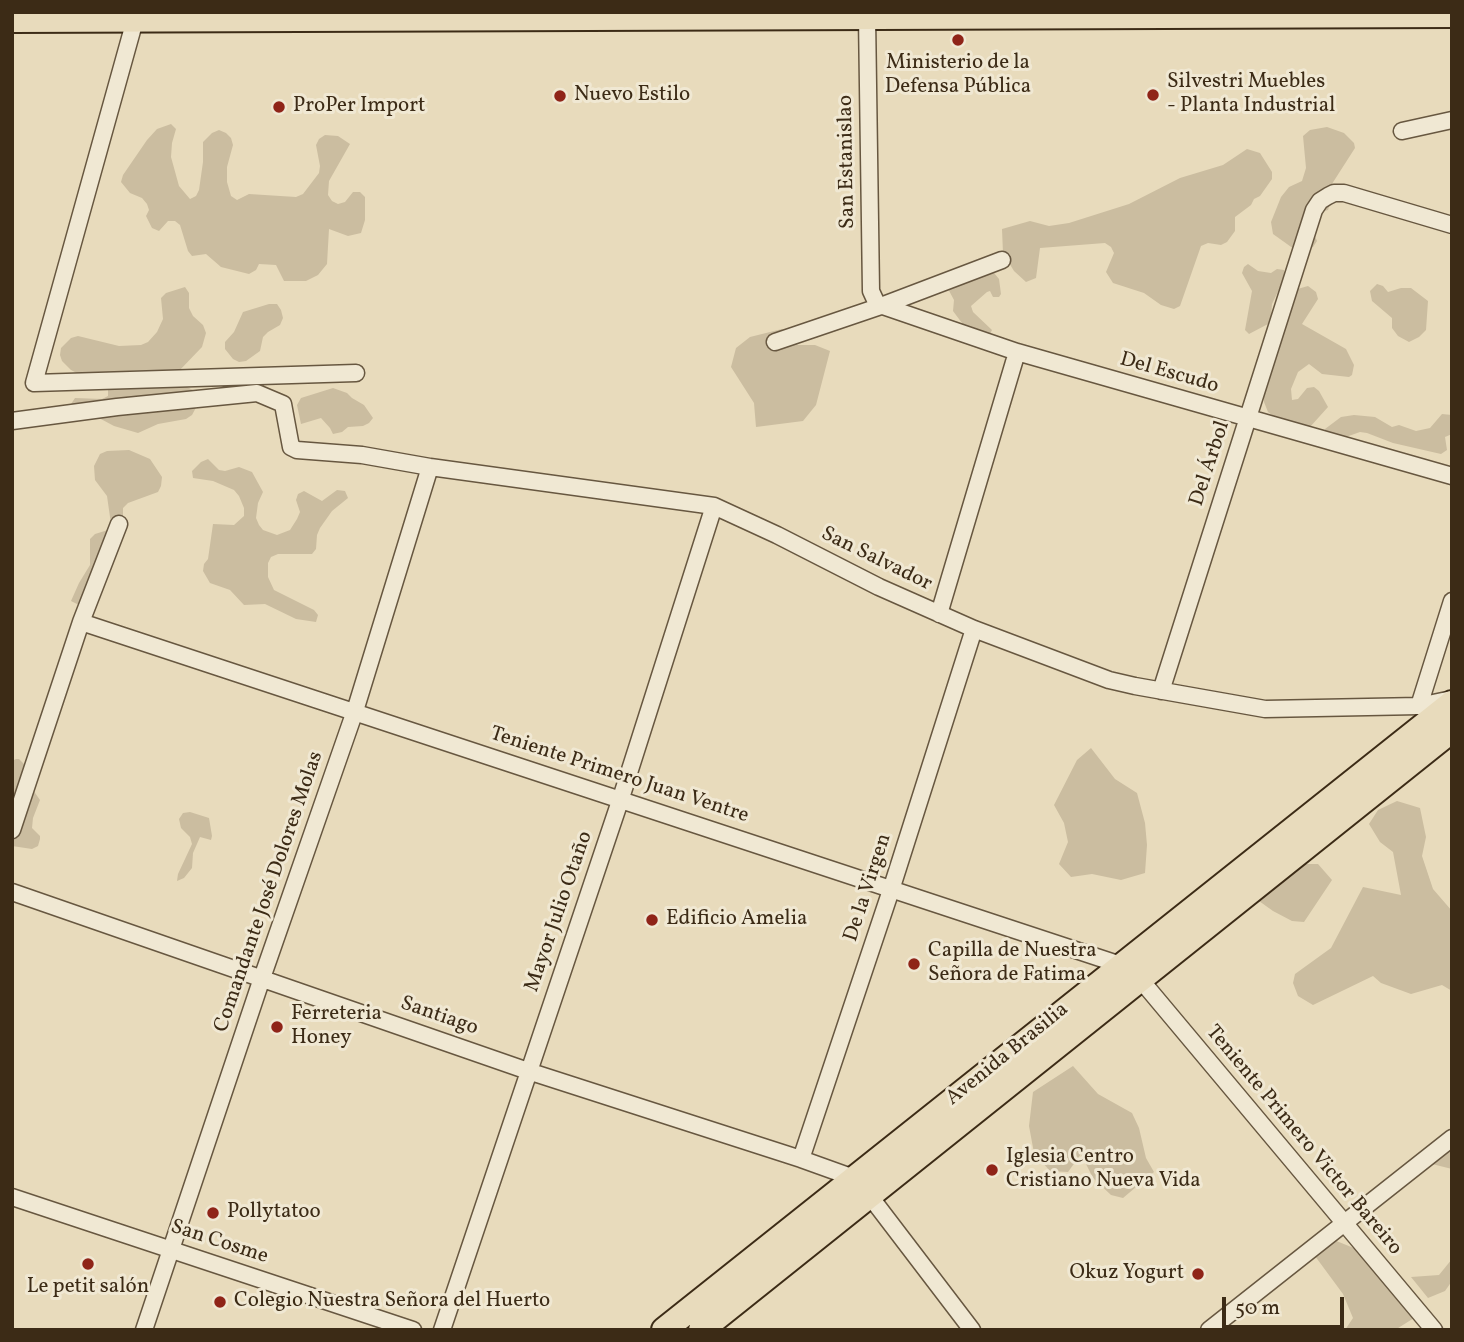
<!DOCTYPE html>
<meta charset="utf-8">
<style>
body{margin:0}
#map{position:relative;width:1464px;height:1342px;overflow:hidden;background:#e8dbbc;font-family:Vollkorn,serif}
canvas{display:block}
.frame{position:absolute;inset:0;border:14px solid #3c2b16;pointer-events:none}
.scale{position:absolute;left:1222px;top:1297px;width:122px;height:32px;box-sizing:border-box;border:4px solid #3c2b16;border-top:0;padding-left:9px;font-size:21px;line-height:24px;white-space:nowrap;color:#3c2b16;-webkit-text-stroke:5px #f0e8d3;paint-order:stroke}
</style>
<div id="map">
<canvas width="1464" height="1342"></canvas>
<div class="frame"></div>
<div class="scale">50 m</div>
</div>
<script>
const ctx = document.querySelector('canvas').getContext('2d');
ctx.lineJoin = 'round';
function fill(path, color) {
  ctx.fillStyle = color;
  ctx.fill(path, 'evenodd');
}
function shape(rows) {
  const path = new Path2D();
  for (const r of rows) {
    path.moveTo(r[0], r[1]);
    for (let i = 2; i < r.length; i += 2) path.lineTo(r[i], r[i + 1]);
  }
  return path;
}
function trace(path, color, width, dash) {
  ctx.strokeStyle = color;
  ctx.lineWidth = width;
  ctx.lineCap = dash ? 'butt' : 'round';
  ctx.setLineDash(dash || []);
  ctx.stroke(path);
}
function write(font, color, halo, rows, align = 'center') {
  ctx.font = font + ' Vollkorn,serif';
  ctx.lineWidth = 6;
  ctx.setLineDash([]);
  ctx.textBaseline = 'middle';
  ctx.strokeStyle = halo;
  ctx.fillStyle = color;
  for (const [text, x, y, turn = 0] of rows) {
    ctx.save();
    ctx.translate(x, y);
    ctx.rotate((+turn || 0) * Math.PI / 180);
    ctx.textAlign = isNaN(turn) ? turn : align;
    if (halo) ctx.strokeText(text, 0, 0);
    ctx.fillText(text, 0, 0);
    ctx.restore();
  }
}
const green = shape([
 [171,124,176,129,172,143,171,157,179,186,190,199,196,196,199,190,203,162,203,142,212,133,219,130,226,133,231,138,233,145,227,167,227,182,231,196,237,200,249,194,296,197,303,194,319,173,320,166,316,145,319,139,325,135,338,136,350,144,329,181,328,195,332,201,338,204,345,202,353,192,360,192,365,197,365,220,361,233,348,236,329,229,327,264,318,275,306,281,284,281,276,265,259,264,256,270,249,274,221,267,206,254,192,256,188,251,180,225,175,221,168,221,159,231,152,228,146,216,149,210,147,204,142,198,130,193,121,182,123,175,147,140,157,129],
 [1327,127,1344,133,1354,143,1355,148,1330,187,1331,201,1328,210,1321,212,1314,234,1317,241,1313,247,1307,250,1294,249,1273,234,1271,222,1281,197,1289,187,1302,181,1306,168,1303,136,1310,130],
 [1247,149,1260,153,1272,172,1272,179,1260,196,1254,199,1251,205,1235,217,1235,231,1227,242,1221,245,1208,243,1201,246,1180,306,1174,309,1161,305,1144,293,1113,283,1106,272,1114,253,1111,247,1105,243,1040,248,1036,278,1026,282,1014,271,1003,253,1002,229,1030,221,1049,226,1069,223,1129,204,1180,178,1223,165],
 [1248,264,1258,271,1271,273,1277,269,1284,270,1285,277,1272,304,1271,318,1268,324,1249,334,1245,330,1252,291,1242,273,1244,267],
 [990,268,999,279,1001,294,999,297,993,297,990,291,987,292,971,306,973,312,992,330,989,336,967,328,962,323,953,311,954,300,947,287],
 [1377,284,1383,286,1388,292,1401,288,1411,288,1428,301,1426,330,1419,337,1409,342,1398,336,1392,328,1392,318,1372,301,1370,291],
 [1308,286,1316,292,1318,299,1302,324,1346,349,1354,365,1352,375,1349,377,1322,374,1309,364,1298,372,1291,389,1292,400,1298,399,1307,388,1314,387,1319,391,1328,407,1310,427,1276,418,1268,412,1264,402,1264,389,1294,290],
 [185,287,189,293,189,308,193,316,203,325,206,333,202,347,178,372,181,384,193,390,198,395,199,402,192,415,186,419,158,424,138,433,114,426,99,418,84,418,72,410,71,404,75,398,102,399,108,396,108,389,71,370,62,361,60,355,61,348,71,338,78,336,119,346,141,345,148,342,157,332,163,319,161,298,166,293],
 [269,304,277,304,281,310,283,318,280,325,268,332,263,337,260,351,246,361,239,362,233,359,225,349,225,342,234,332,243,312],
 [782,329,798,345,815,345,830,351,816,405,803,421,756,427,754,403,731,367,736,348,750,337],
 [333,388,347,393,352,398,364,405,373,418,369,423,363,426,348,427,342,432,333,434,330,428,321,418,301,424,297,405,301,398],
 [1442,414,1452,415,1452,434,1445,437,1447,450,1441,454,1393,443,1367,433,1360,432,1343,438,1324,432,1325,429,1341,417,1354,415,1375,417,1392,427,1399,425,1416,431,1430,428],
 [129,450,150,459,162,477,161,486,158,492,128,503,123,508,123,522,84,605,77,604,71,601,79,583,90,565,90,539,95,534,108,530,111,524,107,496,95,480,94,466,100,454,107,451],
 [208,459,219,470,225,471,239,467,252,472,263,492,258,503,256,518,259,525,263,530,277,535,290,530,297,519,300,512,296,500,298,494,304,491,322,501,337,490,345,491,348,498,332,511,320,528,317,535,316,549,312,554,278,554,271,557,268,563,268,577,274,590,314,610,318,615,316,622,296,619,265,604,244,605,230,590,210,583,203,571,204,564,208,559,213,524,234,525,244,516,244,508,239,496,234,490,213,481,193,478,192,471,201,462],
 [1091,748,1115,779,1137,793,1145,823,1147,845,1145,873,1121,880,1092,874,1071,877,1059,864,1068,842,1064,823,1054,805,1077,760],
 [16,759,19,759,25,765,33,790,40,800,33,818,32,828,40,836,40,839,38,846,32,849,12,846,12,761],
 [1397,801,1420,808,1426,837,1422,856,1433,889,1452,911,1452,991,1442,985,1411,994,1381,983,1373,976,1313,1005,1298,996,1293,983,1295,974,1331,948,1363,887,1401,895,1393,852,1380,842,1369,824,1378,810],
 [190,812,209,818,212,836,211,840,200,837,193,853,192,868,184,878,177,881,178,874,192,844,190,837,181,828,179,819,183,813],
 [1298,864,1318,864,1332,880,1304,922,1292,921,1273,911,1259,901,1266,887],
 [1073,1066,1098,1094,1132,1113,1139,1128,1146,1158,1154,1172,1123,1198,1111,1195,1093,1178,1081,1154,1068,1172,1050,1171,1034,1153,1029,1126,1033,1092],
 [1452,1136,1452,1169,1416,1160],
 [1329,1238,1376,1257,1414,1318,1395,1330,1345,1330,1353,1318,1343,1294,1312,1252],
 [1452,1259,1452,1281,1445,1291,1428,1298,1411,1277,1439,1275]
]);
const minor = shape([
 [867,17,871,291,877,304,1017,352,1452,476],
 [135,20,34,383,356,373],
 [1402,131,1452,120],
 [775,342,881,306,1002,260],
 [12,421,117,407,257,393,283,404,291,447,297,450,362,455,430,467,714,506,777,535,879,587,974,629,1109,680,1135,686,1265,709,1419,706,1452,699],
 [939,614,1017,352],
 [81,622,1121,965,1140,979,1434,1330],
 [1161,691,1314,210,1320,201,1328,196,1334,193,1344,193,1452,225],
 [1419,706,1452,601],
 [12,830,81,622,119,524],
 [12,892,528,1071,801,1159,854,1178,869,1195,972,1330],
 [801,1159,891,890,974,629],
 [12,1197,413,1330],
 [144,1330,262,978,355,711,430,467],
 [442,1330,621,798,714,506],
 [1209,1330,1452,1138]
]);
const primary = shape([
 [664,1330,1452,703],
 [701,1330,1452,730]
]);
const trunk = shape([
 [12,20,1452,15]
]);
const markers = [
 [958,40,7,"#8f2418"],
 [1153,95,7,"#8f2418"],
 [560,96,7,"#8f2418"],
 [279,107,7,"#8f2418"],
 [652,920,7,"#8f2418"],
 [914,964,7,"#8f2418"],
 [277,1027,7,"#8f2418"],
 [992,1170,7,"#8f2418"],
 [213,1213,7,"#8f2418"],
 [88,1264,7,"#8f2418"],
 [1198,1274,7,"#8f2418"],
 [220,1302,7,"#8f2418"]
];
const poiNames = [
 ["Ministerio de la",958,64,"center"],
 ["Defensa Pública",958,88,"center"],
 ["Silvestri Muebles",1167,83],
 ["- Planta Industrial",1167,107],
 ["Nuevo Estilo",574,96],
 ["ProPer Import",293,107],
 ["Edificio Amelia",666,920],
 ["Capilla de Nuestra",928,952],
 ["Señora de Fatima",928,976],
 ["Ferreteria",291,1015],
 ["Honey",291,1039],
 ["Iglesia Centro",1006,1158],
 ["Cristiano Nueva Vida",1006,1182],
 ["Pollytatoo",227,1213],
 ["Okuz Yogurt",1184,1274,"right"],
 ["Le petit salón",88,1288,"center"],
 ["Colegio Nuestra Señora del Huerto",234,1302]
];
const streetNames = [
 ["San Estanislao",848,162,-91],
 ["Del Escudo",1169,374,16],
 ["Del Árbol",1211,464,-72],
 ["San Salvador",876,560,26],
 ["Teniente Primero Juan Ventre",619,776,18],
 ["De la Virgen",869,888,-72],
 ["Comandante José Dolores Molas",270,892,-71],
 ["Mayor Julio Otaño",560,912,-71],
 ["Santiago",439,1017,19],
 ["Avenida Brasilia",1008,1055,-39],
 ["Teniente Primero Victor Bareiro",1303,1141,50],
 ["San Cosme",219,1243,18]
];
fill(green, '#cbbda0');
trace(minor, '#675740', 19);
trace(primary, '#3c2b16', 28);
trace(trunk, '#3c2b16', 28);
trace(minor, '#f0e8d3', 16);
trace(primary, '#e8dbbc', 24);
trace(trunk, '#e8dbbc', 24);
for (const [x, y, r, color] of markers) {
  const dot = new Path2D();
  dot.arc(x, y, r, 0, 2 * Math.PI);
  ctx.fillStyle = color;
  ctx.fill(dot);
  trace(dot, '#f0e8d3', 2.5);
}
write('21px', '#3c2b16', '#f0e8d3', poiNames, 'left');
write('21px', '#3c2b16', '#f0e8d3', streetNames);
</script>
